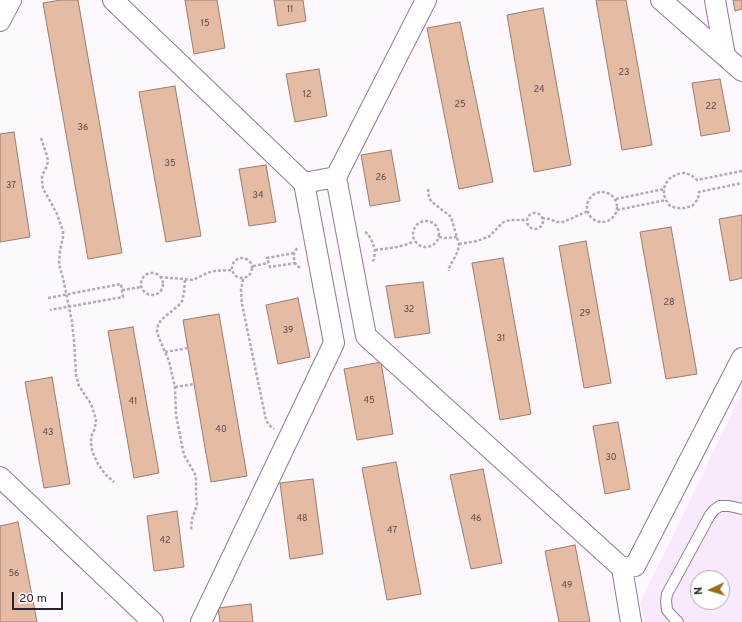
<!DOCTYPE html>
<style>
body{margin:0}
#map{position:relative;width:742px;height:622px;overflow:hidden;background:#fdf8fe;font-family:Overpass,sans-serif}
canvas{display:block}
.north{position:absolute;left:690px;top:570px;width:40px;height:40px;box-sizing:border-box;background:#fff;border:1px solid #a9a6aa;border-radius:50%;rotate:266deg;font-size:11px;font-weight:700;line-height:16px;text-align:center;color:#29212b}
.north::after{content:'';display:block;margin:auto;width:14px;height:18px;background:#996b1b;clip-path:polygon(50% 0,100% 100%,50% 72%,0 100%)}
.scale{position:absolute;left:12px;top:592px;width:51px;height:18px;box-sizing:border-box;border:2px solid #29212b;border-top:0;padding-left:5px;font-size:12px;line-height:14px;white-space:nowrap;color:#29212b;-webkit-text-stroke:3px #fff;paint-order:stroke}
</style>
<div id="map">
<canvas width="742" height="622"></canvas>
<div class="north">N</div>
<div class="scale">20 m</div>
</div>
<script>
const ctx = document.querySelector('canvas').getContext('2d');
ctx.lineJoin = 'round';
function fill(path, color) {
  ctx.fillStyle = color;
  ctx.fill(path, 'evenodd');
}
function shape(rows) {
  const path = new Path2D();
  for (const r of rows) {
    if (r.length === 3) {
      path.moveTo(r[0] + r[2], r[1]);
      path.arc(r[0], r[1], r[2], 0, 2 * Math.PI);
      continue;
    }
    path.moveTo(r[0], r[1]);
    for (let i = 2; i < r.length; i += 2) path.lineTo(r[i], r[i + 1]);
  }
  return path;
}
function trace(path, color, width, dash) {
  ctx.strokeStyle = color;
  ctx.lineWidth = width;
  ctx.lineCap = dash ? 'butt' : 'round';
  ctx.setLineDash(dash || []);
  ctx.stroke(path);
}
function write(font, color, halo, rows, align = 'center') {
  ctx.font = font + ' Overpass,sans-serif';
  ctx.lineWidth = 4;
  ctx.setLineDash([]);
  ctx.textBaseline = 'middle';
  ctx.strokeStyle = halo;
  ctx.fillStyle = color;
  for (const [text, x, y, turn = 0] of rows) {
    ctx.save();
    ctx.translate(x, y);
    ctx.rotate((+turn || 0) * Math.PI / 180);
    ctx.textAlign = isNaN(turn) ? turn : align;
    if (halo) ctx.strokeText(text, 0, 0);
    ctx.fillText(text, 0, 0);
    ctx.restore();
  }
}
const built = shape([
 [742,393,742,622,645,622,640,603],
 [698,578,722,578,722,602,698,602]
]);
const building = shape([
 [61,0,78,0,122,253,88,259,43,3,61,0],
 [185,0,217,0,225,48,194,54,185,0],
 [274,0,303,0,306,21,278,26,274,0],
 [596,0,626,0,652,145,622,150,596,0],
 [733,0,742,0,742,9,735,11,733,0],
 [543,8,571,165,534,172,507,15,543,8],
 [460,22,493,182,459,189,427,28,460,22],
 [319,69,327,116,295,122,286,74,319,69],
 [720,79,730,131,701,136,692,83,720,79],
 [175,86,201,236,166,242,139,92,175,86],
 [14,132,30,237,0,242,0,134,14,132],
 [391,150,400,201,370,206,361,155,391,150],
 [266,165,276,222,249,226,239,169,266,165],
 [742,215,742,278,730,281,719,219,742,215],
 [671,227,697,374,666,379,640,232,671,227],
 [586,241,611,383,584,388,559,246,586,241],
 [503,258,531,414,500,420,472,263,503,258],
 [423,282,430,333,395,338,386,286,423,282],
 [298,298,310,357,278,364,266,305,298,298],
 [219,314,247,476,211,482,183,320,219,314],
 [133,327,159,473,134,478,108,331,133,327],
 [381,362,393,434,357,440,344,369,381,362],
 [52,377,70,484,44,488,25,382,52,377],
 [618,422,630,489,605,494,593,426,618,422],
 [396,462,421,594,387,600,362,468,396,462],
 [483,469,502,563,471,569,450,475,483,469],
 [313,479,323,554,290,559,280,483,313,479],
 [177,511,184,567,154,571,147,516,177,511],
 [18,522,37,622,0,622,0,526,18,522],
 [575,545,590,622,559,622,545,551,575,545],
 [251,604,253,622,220,622,218,608,251,604]
]);
const path = shape([
 [41,138,47,156,48,161,47,166,42,176,42,181,43,189,49,199,57,214,63,231,63,237,60,251,59,264,63,278,72,322,74,340,76,375,79,386,91,404,96,419,95,428,91,437,91,443,92,451,98,464,105,474,114,482],
 [742,171,697,180,691,175,685,173,677,174,669,179,665,185,664,189,664,195,666,200,670,206,677,208,685,208,692,206,698,199,699,192,742,183],
 [428,189,429,198,432,202,451,217,459,244,458,251,449,268,449,271],
 [602,207,15],
 [616,199,664,189],
 [617,210,666,200],
 [535,221,8],
 [542,218,549,219,557,222,563,222,568,220,588,211],
 [426,234,13],
 [365,232,368,234,372,241,375,250,374,259,372,263],
 [439,237,444,238,457,237],
 [459,244,477,241,490,236,502,223,506,221,511,220,527,220],
 [297,248,294,253,294,258,295,263,297,266,301,268],
 [375,250,397,247,408,244,414,241],
 [294,253,267,258,270,267,295,263],
 [242,268,10],
 [253,266,268,263],
 [152,284,11],
 [160,277,193,280,207,273,214,271,232,270],
 [243,279,241,290,242,304,266,420,269,425,274,429],
 [185,280,184,293,182,301,178,306,161,320,158,325,157,332,159,338,169,361,175,387,176,415,184,455,194,472,196,477,196,495,197,504,196,508,192,519,191,530],
 [122,290,142,287],
 [48,298,121,284,122,290,123,297,50,310],
 [165,352,188,348],
 [175,387,194,384]
]);
const service = shape([
 [678,622,671,615,667,610,666,601,667,594,710,515,714,510,720,506,729,506,742,509]
]);
const minor = shape([
 [113,0,304,183,334,343,201,622],
 [426,0,336,177,366,336,622,568,635,566,742,358],
 [661,0,742,71],
 [715,0,725,56],
 [0,21,11,0],
 [304,183,336,177],
 [0,477,153,622],
 [622,568,631,622]
]);
const numberNames = [
 ["11",290,10],
 ["15",205,24],
 ["23",624,73],
 ["24",539,90],
 ["12",307,95],
 ["25",460,105],
 ["22",711,107],
 ["36",83,128],
 ["35",170,164],
 ["26",381,178],
 ["37",11,186],
 ["34",258,196],
 ["28",669,303],
 ["32",409,310],
 ["29",585,314],
 ["39",288,331],
 ["31",501,339],
 ["45",369,401],
 ["41",133,402],
 ["40",221,430],
 ["43",48,433],
 ["30",611,458],
 ["48",302,519],
 ["46",476,519],
 ["47",392,531],
 ["42",165,541],
 ["56",14,574],
 ["49",567,586]
];
fill(built, '#f9e9fd');
fill(building, '#e6bba4');
trace(building, '#9b7d6d', 1);
trace(service, '#8f7b94', 12);
trace(minor, '#8f7b94', 22);
trace(path, '#b2abb3', 2.5, [3, 2]);
trace(service, '#fff', 10);
trace(minor, '#fff', 20);
write('9px', '#584849', null, numberNames);
</script>
